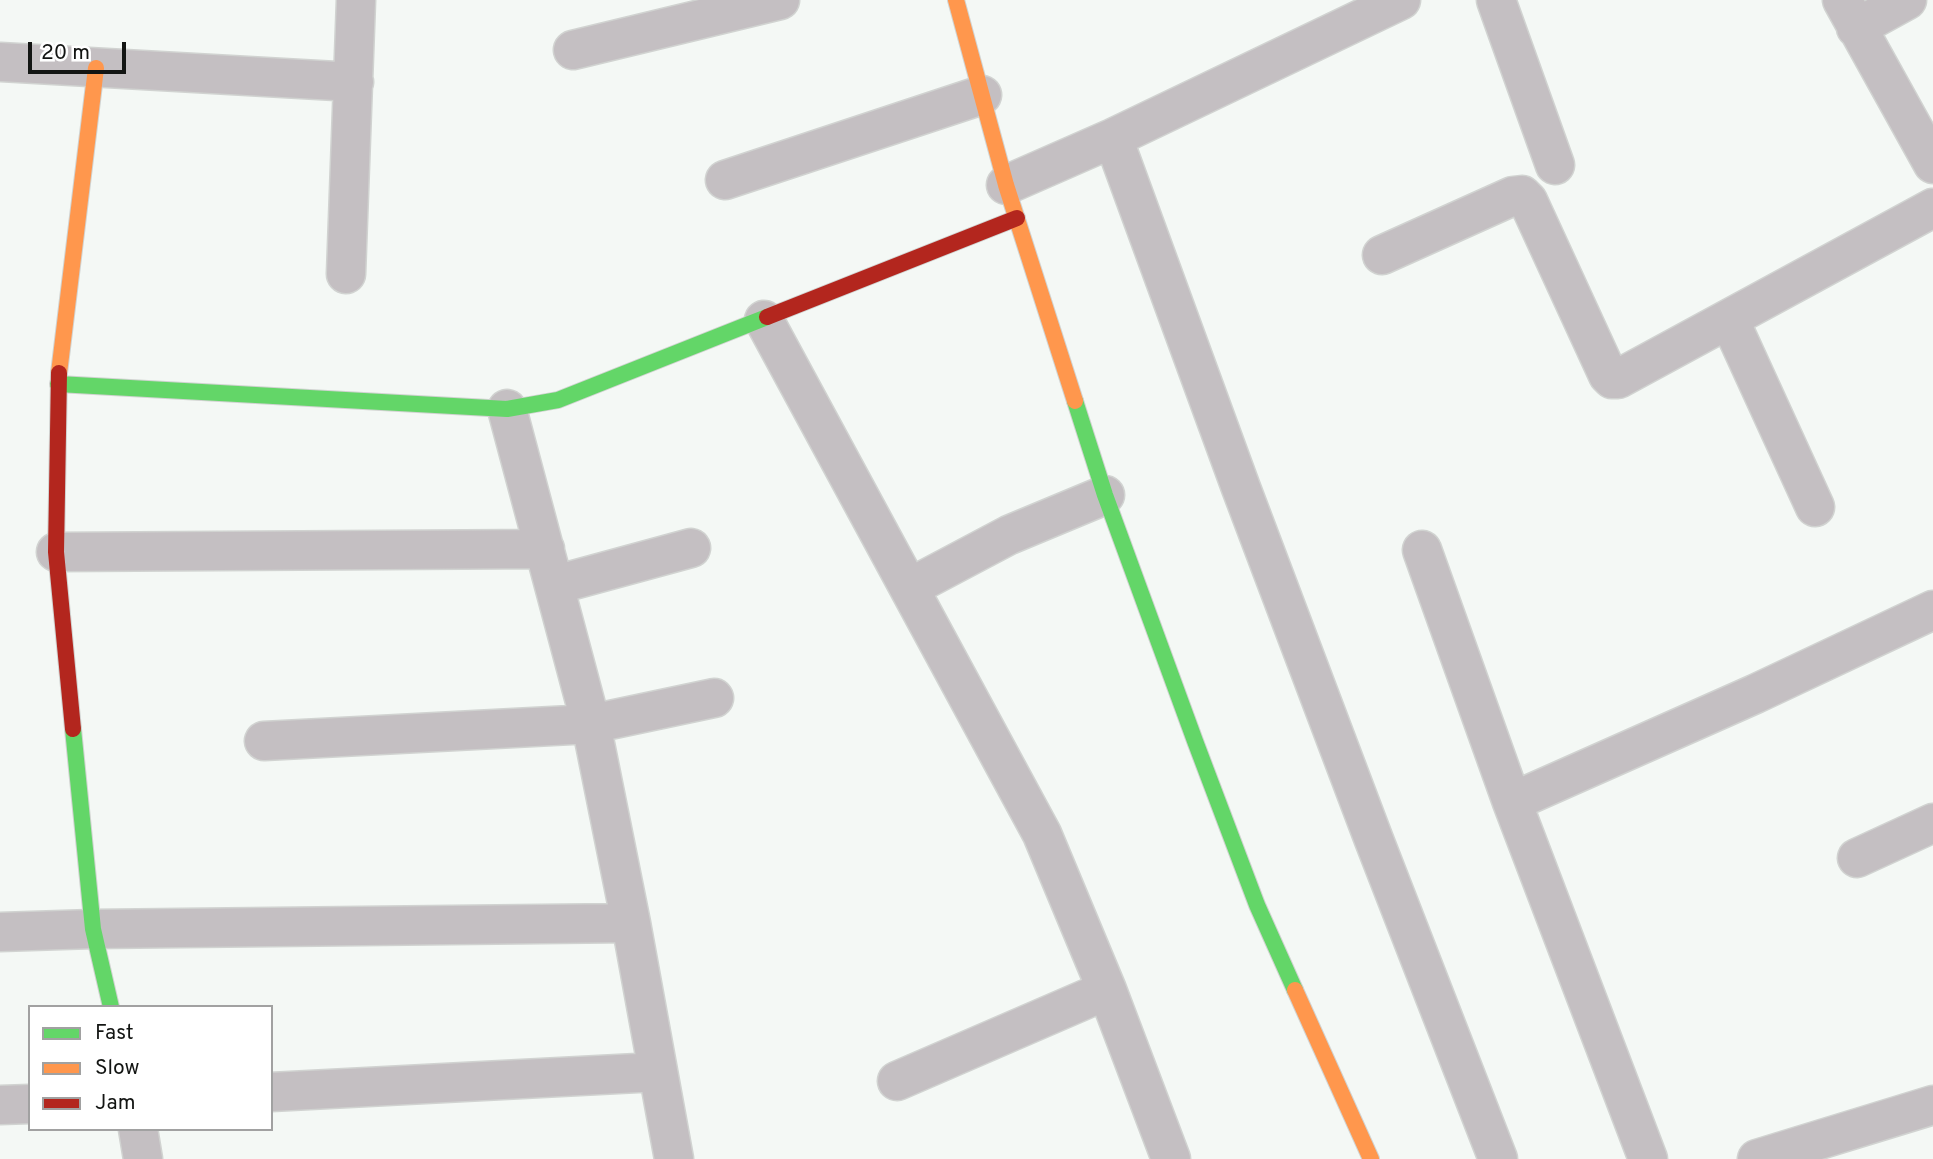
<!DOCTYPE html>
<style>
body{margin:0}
#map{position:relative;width:1933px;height:1159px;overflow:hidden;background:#f4f8f5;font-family:Overpass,sans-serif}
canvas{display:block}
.legend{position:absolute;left:28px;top:1005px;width:245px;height:126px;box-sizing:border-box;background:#fff;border:2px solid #a1a1a1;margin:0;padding:9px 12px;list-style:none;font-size:21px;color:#131513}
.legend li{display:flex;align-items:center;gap:14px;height:35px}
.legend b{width:35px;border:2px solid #a1a1a1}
.scale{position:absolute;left:28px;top:42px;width:98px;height:32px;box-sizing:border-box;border:4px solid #131513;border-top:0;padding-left:9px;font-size:21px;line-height:24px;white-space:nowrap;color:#131513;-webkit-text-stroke:5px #fff;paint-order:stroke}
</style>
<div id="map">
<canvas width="1933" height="1159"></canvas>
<ul class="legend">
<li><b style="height:9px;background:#63d668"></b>Fast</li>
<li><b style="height:9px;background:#ff974d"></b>Slow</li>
<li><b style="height:9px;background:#b3261e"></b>Jam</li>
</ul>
<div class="scale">20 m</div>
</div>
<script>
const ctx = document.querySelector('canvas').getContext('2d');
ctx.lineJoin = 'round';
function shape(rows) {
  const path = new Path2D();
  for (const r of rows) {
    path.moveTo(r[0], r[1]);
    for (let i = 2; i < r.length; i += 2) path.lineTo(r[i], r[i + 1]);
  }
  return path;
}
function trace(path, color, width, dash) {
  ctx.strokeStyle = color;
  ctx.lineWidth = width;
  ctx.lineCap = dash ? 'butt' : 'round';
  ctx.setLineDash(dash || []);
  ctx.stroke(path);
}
const street = shape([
 [1496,0,1555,165],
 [1842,0,1933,164],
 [1856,28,1907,0],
 [573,50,780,0],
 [0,62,354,82],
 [1113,138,1241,488,1374,840,1498,1159],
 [725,180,982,95],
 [1006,185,1113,138,1401,0],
 [1382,255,1513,196,1522,195,1528,201,1608,375,1612,379,1618,379,1933,208],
 [346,274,356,0],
 [1729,319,1815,507],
 [764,320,1042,834,1107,990,1171,1159],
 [507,409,591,724,631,923,674,1159],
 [1422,550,1512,802,1648,1159],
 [56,552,545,549],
 [555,585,691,548],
 [909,588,1009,535,1105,495],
 [264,741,591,724,714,698],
 [1512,802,1755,694,1933,610],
 [1857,858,1933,823],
 [0,932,93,929,631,923],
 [897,1081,1107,990],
 [271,1092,657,1072],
 [0,1105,30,1104],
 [138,1129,143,1159],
 [1757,1159,1933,1105]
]);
const fast = shape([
 [58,384,507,409,558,400,767,317],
 [1075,401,1105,495,1195,741,1257,905,1295,990],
 [73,729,93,929,111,1007]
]);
const slow = shape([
 [956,0,1006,185,1075,401],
 [59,373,96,68],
 [1295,990,1371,1159]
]);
const jam = shape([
 [767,317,1017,218],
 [59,373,56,552,73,729]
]);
trace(street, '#d1d3d1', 41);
trace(fast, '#d1d3d1', 18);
trace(slow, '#d1d3d1', 18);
trace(jam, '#d1d3d1', 18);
trace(street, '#c4bfc2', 38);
trace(fast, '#63d668', 16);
trace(slow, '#ff974d', 16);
trace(jam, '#b3261e', 16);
</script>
